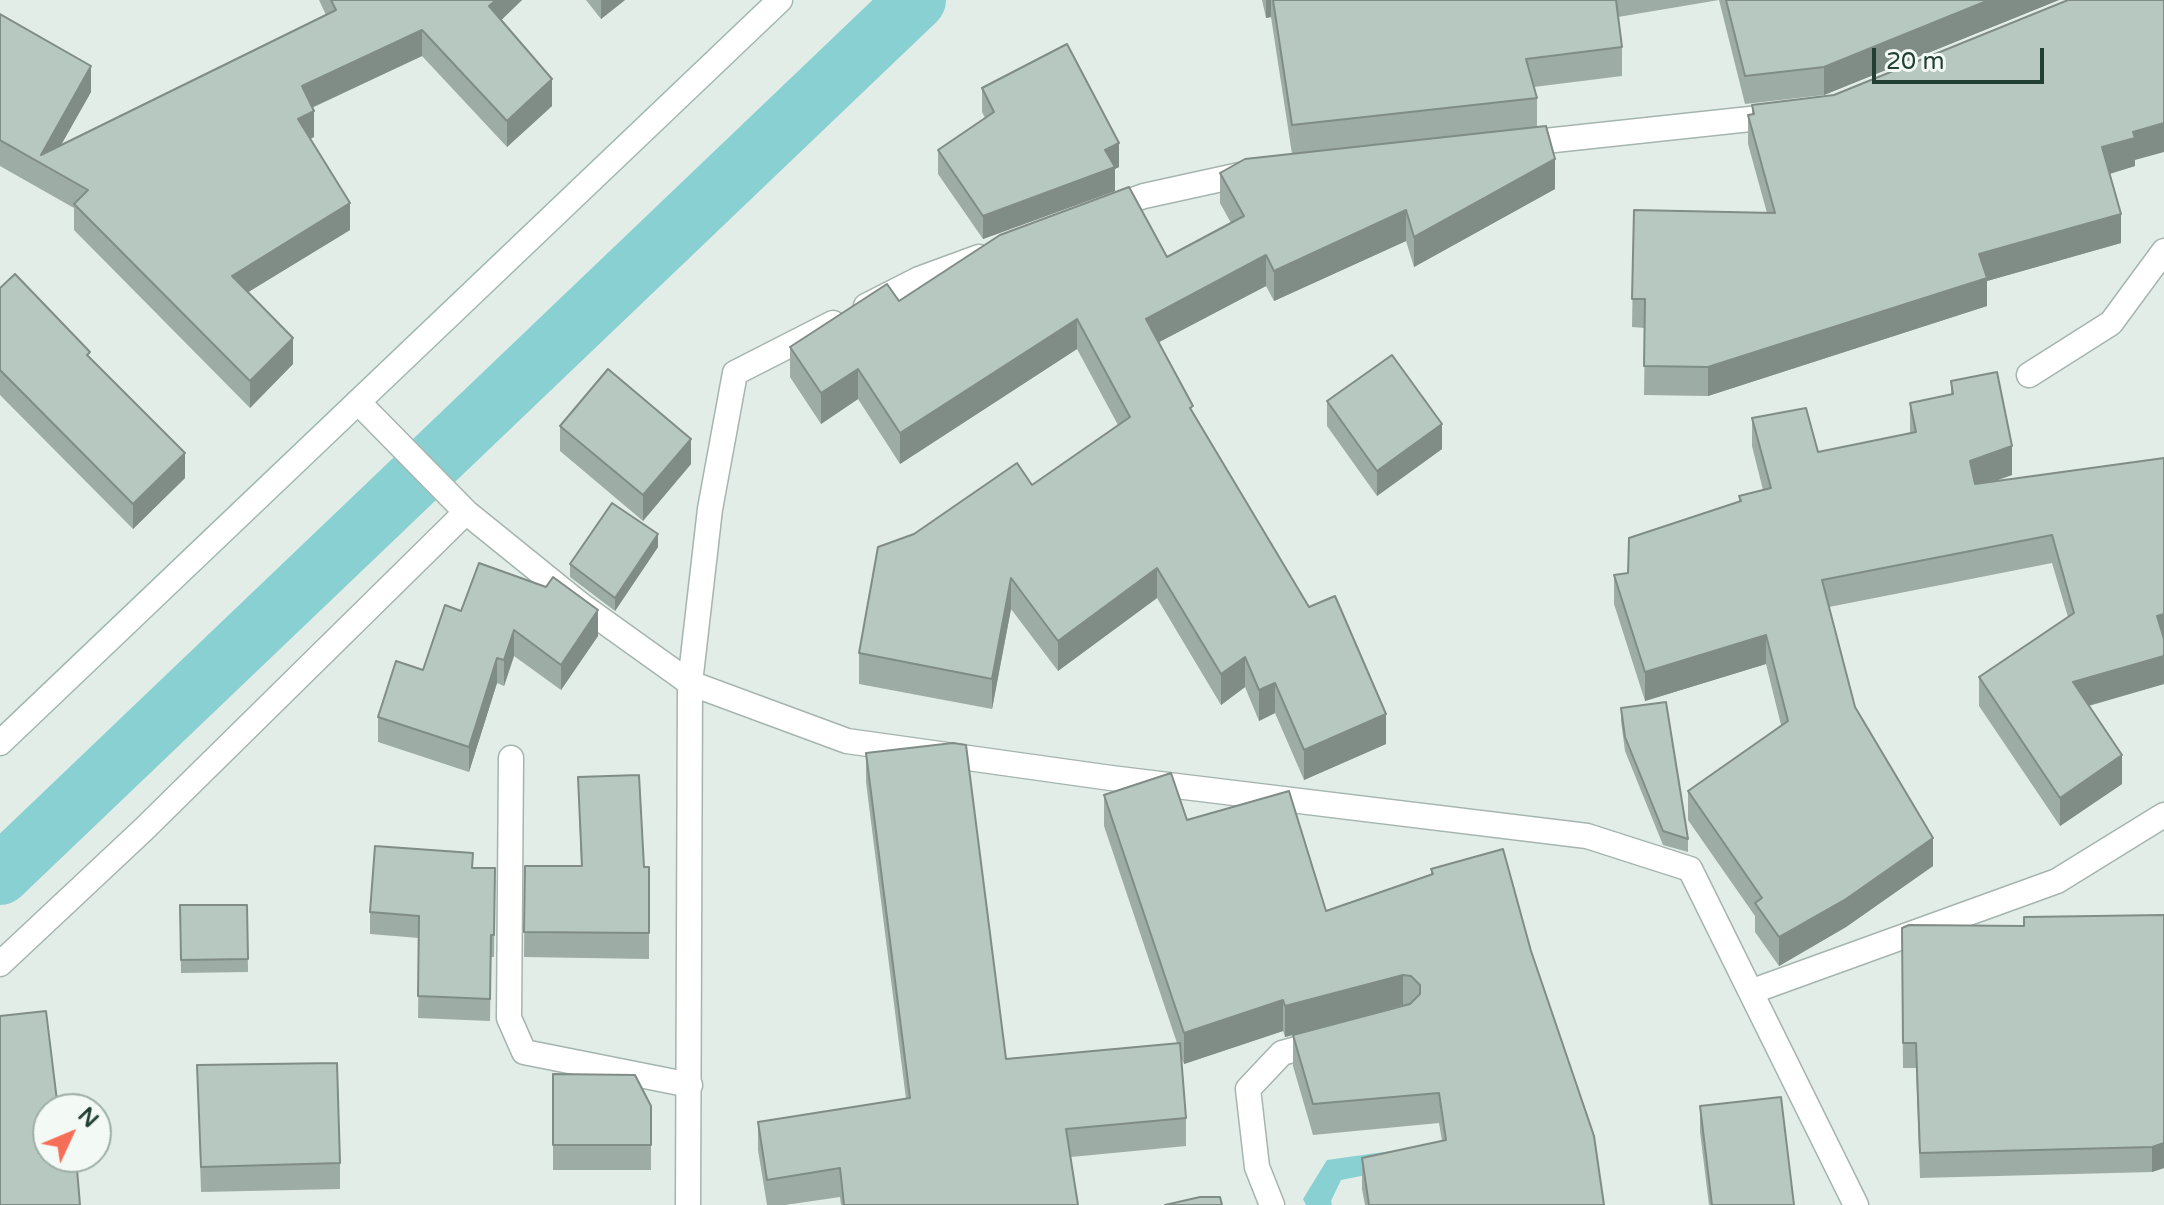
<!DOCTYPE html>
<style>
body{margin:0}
#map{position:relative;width:2164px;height:1205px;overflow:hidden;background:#e2ede7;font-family:"Varela Round",sans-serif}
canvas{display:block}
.north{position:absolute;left:32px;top:1093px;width:80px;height:80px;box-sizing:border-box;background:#f3f9f5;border:2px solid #9fafa8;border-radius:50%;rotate:46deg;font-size:22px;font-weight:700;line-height:32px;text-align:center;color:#223f34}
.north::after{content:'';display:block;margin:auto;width:28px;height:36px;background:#f66e57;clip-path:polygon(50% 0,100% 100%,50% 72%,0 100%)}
.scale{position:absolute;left:1872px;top:48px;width:172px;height:36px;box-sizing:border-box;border:4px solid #223f34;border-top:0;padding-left:10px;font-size:24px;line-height:28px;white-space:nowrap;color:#223f34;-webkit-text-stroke:6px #f3f9f5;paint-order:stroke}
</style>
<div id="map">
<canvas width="2164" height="1205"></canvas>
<div class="north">N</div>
<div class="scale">20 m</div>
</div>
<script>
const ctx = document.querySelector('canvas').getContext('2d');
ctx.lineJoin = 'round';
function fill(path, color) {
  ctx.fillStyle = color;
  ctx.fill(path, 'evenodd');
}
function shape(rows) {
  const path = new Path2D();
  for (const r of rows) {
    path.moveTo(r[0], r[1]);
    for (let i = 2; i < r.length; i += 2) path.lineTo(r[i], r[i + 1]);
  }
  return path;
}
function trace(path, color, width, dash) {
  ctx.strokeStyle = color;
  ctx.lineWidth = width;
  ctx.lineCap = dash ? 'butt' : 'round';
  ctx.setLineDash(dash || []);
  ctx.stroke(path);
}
const water = shape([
 [1427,1146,1426,1163,1341,1180,1331,1201,1332,1205,1306,1205,1303,1199,1327,1160]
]);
const canal = shape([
 [0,875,916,0]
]);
const lane = shape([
 [2029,375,2111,323,2164,251],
 [511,758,509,1018,524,1052,690,1085],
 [1272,1205,1257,1167,1248,1089,1282,1053,1325,1041]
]);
const street = shape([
 [1517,144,1778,116],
 [1107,209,1144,196,1249,173],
 [866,306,919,279,979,257],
 [358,402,466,512,581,605,690,683,847,741,1111,778,1587,836,1690,869,1856,1205],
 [0,964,143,830,466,512],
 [1753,991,2057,881,2164,815],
 [688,1205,690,683,710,509,735,373,833,323]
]);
const secondary = shape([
 [0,743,780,0]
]);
const wall = shape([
 [319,0,522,0,501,20,552,106,507,147,422,56,312,108,314,137,310,139,350,230,248,292,293,364,250,408,74,230,74,208,0,166,0,14,91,92,61,145,326,15],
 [586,0,625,0,601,19],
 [1262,0,2059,0,1824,95,1745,104,1719,0,1618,17,1622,47,1622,76,1534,87,1537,98,1537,127,1555,189,1414,267,1406,241,1274,301,1266,286,1159,342,1193,412,1386,744,1304,780,1275,713,1259,721,1245,687,1221,705,1157,598,1058,671,1011,609,992,709,859,684,859,653,914,534,1032,485,1118,425,1077,349,900,464,858,399,821,424,790,377,790,347,899,301,1167,257,1231,223,1220,203,1220,173,1292,154,1271,17,1266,18],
 [982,88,1119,167,1115,169,1115,191,983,239,938,174,938,150,985,118,982,112],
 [1834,95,2135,160,2135,166,2110,174,2121,243,1987,281,1987,306,1708,396,1644,395,1645,328,1632,327,1634,210,1767,213,1748,144,1748,115,1752,114,1752,105],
 [0,288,90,358,185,478,133,529,0,395],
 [1951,381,2012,475,1990,482,2164,458,2164,684,2089,706,2122,784,2060,826,1979,706,1979,677,2068,617,2052,563,1829,607,1855,707,1933,866,1846,927,1779,966,1755,932,1755,916,1688,820,1688,791,1781,725,1766,664,1645,701,1614,604,1614,575,1628,573,1739,502,1739,496,1763,490,1752,446,1752,418,1818,452,1910,434,1910,403,1951,394],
 [1327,401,1442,449,1377,496,1327,426],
 [560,426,691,464,643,521,560,451],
 [658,547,615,611,570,577,570,564],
 [461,611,598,636,561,690,514,656,504,686,497,683,469,772,378,742,378,717,423,670],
 [1621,708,1688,839,1688,852,1663,845,1625,751,1621,721],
 [866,753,1006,1059,1177,1043,1104,826,1104,795,1187,820,1326,911,1431,875,1431,869,1604,1205,1365,1205,1362,1189,1362,1158,1442,1141,1439,1123,1313,1135,1293,1066,1293,1035,1405,1006,1403,1005,1285,1037,1283,1031,1184,1064,1181,1057,1186,1118,1186,1146,1071,1157,1078,1205,841,1205,840,1197,785,1205,767,1205,758,1150,758,1122,906,1099,866,782],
 [578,777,644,867,649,867,649,959,524,957,525,866,581,866],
 [473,868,495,868,494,957,491,957,490,1021,418,1018,419,938,370,934,370,912],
 [180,905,247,905,248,972,181,973],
 [2164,915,2164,1168,2152,1172,1920,1178,1916,1068,1903,1068,1902,928,2024,926],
 [197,1065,340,1163,340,1189,201,1192],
 [553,1074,651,1106,651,1170,553,1170],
 [1700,1106,1794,1205,1709,1205,1700,1132]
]);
const shadedWall = shape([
 [496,0,522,0,489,32,489,6],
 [601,0,625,0,601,19],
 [1266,0,1271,0,1271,17,1266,18],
 [1989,0,2059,0,1824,95,1824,67],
 [422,30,422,56,302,112,302,86],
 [91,66,91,92,48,168,41,155],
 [552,79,552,106,507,147,507,121],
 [314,111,314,137,298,145,298,119],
 [2164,123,2164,152,2135,160,2135,166,2102,176,2102,147,2133,132],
 [1119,143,1119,167,1115,169,1115,191,983,239,983,216],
 [1555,159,1555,189,1414,267,1414,237],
 [350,203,350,230,232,302,232,276],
 [1406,210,1406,241,1274,301,1274,271],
 [2121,214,2121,243,1987,281,1987,306,1708,396,1708,367,1979,254],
 [1266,255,1266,286,1146,349,1146,319],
 [1077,319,1077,349,900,464,900,433],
 [293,338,293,364,250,408,250,381],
 [858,369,858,399,821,424,821,393],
 [1442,424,1442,449,1377,496,1377,471],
 [691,439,691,464,643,521,643,495],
 [2012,446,2012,475,1970,490,1970,461],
 [185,453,185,478,133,529,133,504],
 [658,534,658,547,615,611,615,598],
 [1157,568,1157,598,1058,671,1058,641],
 [1011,578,1011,609,992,709,992,679],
 [598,610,598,636,561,690,561,665],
 [2164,614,2164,643,2157,616],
 [514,630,514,656,504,686,504,660],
 [1766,635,1766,664,1645,701,1645,672],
 [2164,656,2164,684,2073,710,2073,682],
 [1245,657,1245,687,1221,705,1221,674],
 [497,658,497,683,469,772,469,747],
 [1275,683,1275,713,1259,721,1259,690],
 [1386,714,1386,744,1304,780,1304,750],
 [2122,755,2122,784,2060,826,2060,798],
 [1933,838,1933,866,1846,927,1779,966,1779,937],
 [1403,975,1403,1005,1285,1037,1285,1006],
 [1283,1000,1283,1031,1184,1064,1184,1033],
 [2164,1143,2164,1168,2152,1172,2152,1147]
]);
const building = shape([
 [331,0,496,0,489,6,552,79,507,121,422,30,302,86,314,111,298,119,350,203,232,276,293,338,250,381,74,204,88,190,0,140,0,14,91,66,41,155,336,10,331,0],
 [1273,0,1616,0,1622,47,1526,59,1537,98,1292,125,1273,0],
 [1726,0,1989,0,1824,67,1745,76,1726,0],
 [2068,0,2164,0,2164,123,2133,132,2135,138,2102,147,2121,214,1979,254,1987,278,1708,367,1644,366,1645,299,1632,299,1634,210,1775,213,1748,115,1754,114,1752,105,1834,95,2068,0],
 [1067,44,1119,143,1105,150,1115,167,983,216,938,150,994,112,982,88,1067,44],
 [1546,126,1555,159,1414,237,1406,210,1274,271,1266,255,1146,319,1193,406,1190,408,1309,607,1335,596,1386,714,1304,750,1275,683,1259,690,1245,657,1221,674,1157,568,1058,641,1011,578,992,679,859,653,878,547,914,534,1017,463,1032,485,1130,417,1077,319,900,433,858,369,821,393,790,347,887,284,899,301,1000,235,1129,187,1167,257,1244,216,1220,173,1245,159,1546,126],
 [15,274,90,352,87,355,185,453,133,504,0,370,0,288,15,274],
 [1392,355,1442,424,1377,471,1327,401,1392,355],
 [608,369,691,439,643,495,560,426,608,369],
 [1997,372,2012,446,1970,461,1975,484,2164,458,2164,614,2157,616,2164,639,2164,656,2073,682,2122,755,2060,798,1979,677,2074,613,2052,535,1822,580,1855,707,1933,838,1846,899,1779,937,1755,903,1762,898,1688,791,1788,721,1766,635,1645,672,1614,575,1628,573,1629,538,1741,501,1739,496,1771,488,1752,418,1806,408,1818,452,1916,432,1910,403,1953,394,1951,381,1997,372],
 [612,503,658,534,615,598,570,564,612,503],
 [479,563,546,587,553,577,598,610,561,665,514,630,504,660,497,658,469,747,378,717,396,661,423,670,445,605,461,611,479,563],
 [1666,702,1688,839,1663,831,1625,737,1621,708,1666,702],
 [953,743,966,745,1006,1059,1180,1043,1186,1118,1066,1129,1078,1205,844,1205,840,1168,767,1180,758,1122,910,1098,866,753,953,743],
 [1171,773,1187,820,1289,791,1326,911,1433,874,1431,869,1503,849,1531,951,1594,1136,1604,1205,1369,1205,1362,1158,1446,1140,1439,1093,1313,1104,1293,1035,1410,1004,1420,994,1420,985,1411,976,1403,975,1285,1006,1283,1000,1184,1033,1104,795,1171,773],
 [639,775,644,867,649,867,649,933,524,932,525,866,582,866,578,777,639,775],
 [375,846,473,853,472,868,495,868,494,935,491,935,490,999,418,996,419,916,370,912,375,846],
 [180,905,247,905,248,959,181,960,180,905],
 [2164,915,2164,1143,2152,1147,1920,1153,1916,1043,1903,1043,1902,928,1909,925,2024,926,2024,917,2164,915],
 [46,1011,58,1109,48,1109,48,1157,76,1157,80,1205,0,1205,0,1016,46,1011],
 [337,1063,340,1163,201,1167,197,1065,337,1063],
 [553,1074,635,1075,651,1106,651,1145,553,1145,553,1074],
 [1781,1097,1794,1205,1712,1205,1700,1106,1781,1097],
 [1200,1197,1220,1197,1222,1205,1165,1205,1200,1197]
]);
fill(water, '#89d0d3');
trace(canal, '#89d0d3', 60);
trace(lane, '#a5b5ae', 27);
trace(street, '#a5b5ae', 27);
trace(secondary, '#a0b9ae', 27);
trace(lane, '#fff', 24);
trace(street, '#fff', 24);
trace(secondary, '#fff', 24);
fill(wall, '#9daca5');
fill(shadedWall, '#808c86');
fill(building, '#b7c8c0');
trace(building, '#808c86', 2);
</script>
